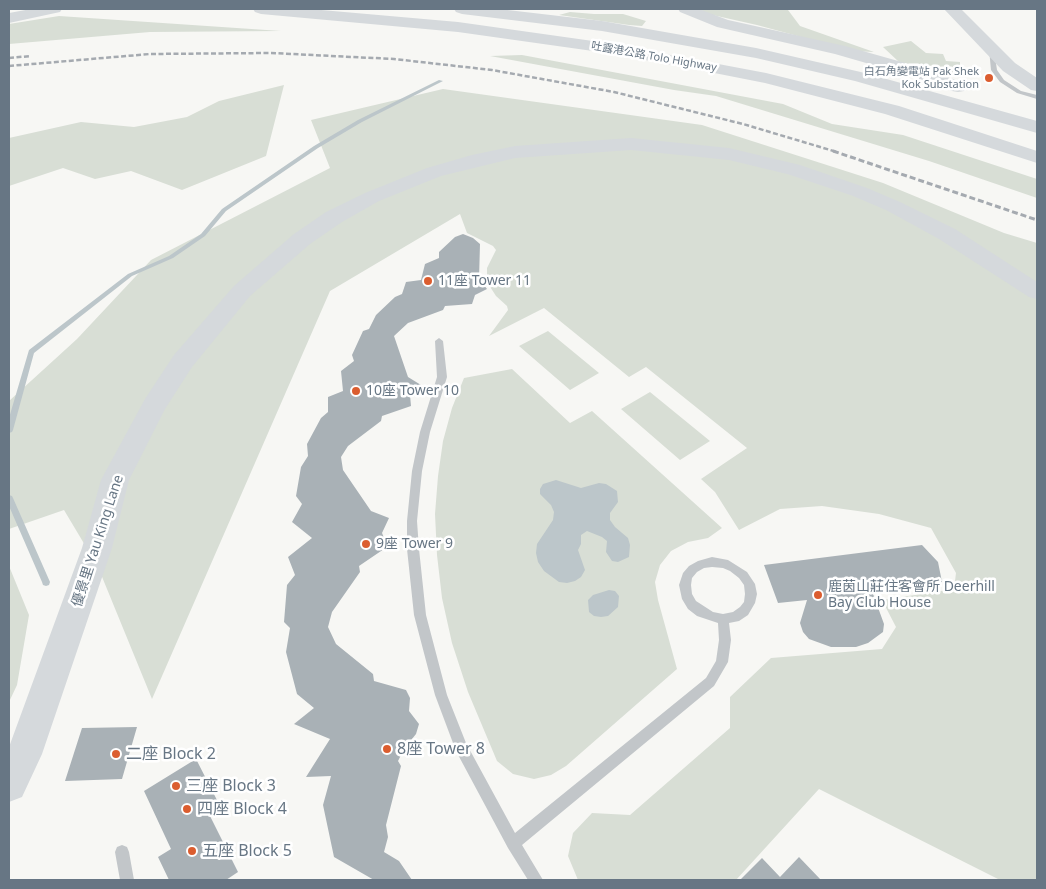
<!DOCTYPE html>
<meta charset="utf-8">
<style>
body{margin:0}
#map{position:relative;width:1046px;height:889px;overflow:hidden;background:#f7f7f4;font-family:"Noto Sans",sans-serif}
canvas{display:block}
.frame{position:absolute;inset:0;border:10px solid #677684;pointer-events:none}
</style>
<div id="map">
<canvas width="1046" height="889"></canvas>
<div class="frame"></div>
</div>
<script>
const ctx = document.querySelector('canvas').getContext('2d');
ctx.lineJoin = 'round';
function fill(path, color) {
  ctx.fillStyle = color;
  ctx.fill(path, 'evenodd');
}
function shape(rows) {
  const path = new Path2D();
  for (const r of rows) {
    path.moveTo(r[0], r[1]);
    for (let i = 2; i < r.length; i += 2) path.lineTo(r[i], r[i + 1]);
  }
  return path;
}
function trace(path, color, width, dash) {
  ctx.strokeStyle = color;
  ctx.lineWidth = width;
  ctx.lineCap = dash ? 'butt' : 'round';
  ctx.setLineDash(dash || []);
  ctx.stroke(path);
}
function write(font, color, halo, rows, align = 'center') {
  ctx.font = font + ' "Noto Sans","Noto Sans TC",sans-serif';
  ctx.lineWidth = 5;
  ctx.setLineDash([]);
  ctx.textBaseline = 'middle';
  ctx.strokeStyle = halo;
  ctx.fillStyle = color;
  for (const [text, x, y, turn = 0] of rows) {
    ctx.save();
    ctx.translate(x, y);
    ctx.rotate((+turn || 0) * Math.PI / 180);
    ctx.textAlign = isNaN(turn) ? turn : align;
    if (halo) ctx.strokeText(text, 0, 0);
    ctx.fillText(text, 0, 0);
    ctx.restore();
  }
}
const green = shape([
 [699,9,788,10,800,26,874,52,853,51,757,25,708,14],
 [570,12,594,14,623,14,646,21,642,26,629,25,559,15],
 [59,16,281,31,150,32,9,44,9,24],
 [911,41,926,53,943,54,946,61,960,62,960,71,953,76,899,62,883,47],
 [522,55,783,104,832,124,903,135,1037,179,1037,198,929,161,716,96,674,90,490,56],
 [284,85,266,156,182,190,131,171,95,179,63,168,9,186,9,138,81,122,134,127,187,117,219,101],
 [443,89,702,125,883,183,1004,233,1037,243,1037,880,1000,880,819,789,736,880,578,880,568,856,573,833,592,813,630,815,730,728,730,697,771,658,882,649,896,627,882,600,954,589,956,573,931,528,879,514,822,506,780,509,739,530,715,492,701,479,747,448,646,367,629,377,544,308,489,336,508,310,507,306,496,296,487,282,487,268,496,250,493,246,467,233,460,214,330,291,152,699,98,567,64,510,9,529,9,401,77,339,151,260,330,168,311,120],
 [548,331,599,373,570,390,519,346],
 [512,369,570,423,592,411,722,528,708,538,688,542,671,551,660,565,655,582,658,600,677,669,566,766,551,775,534,779,513,774,497,761,468,692,452,643,442,598,437,555,435,514,438,476,443,441,452,408,464,378],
 [650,392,710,441,680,460,621,409],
 [9,566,29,615,17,685,9,702]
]);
const water = shape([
 [556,480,581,488,599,483,606,484,617,491,618,502,610,513,610,520,615,527,628,538,630,545,629,557,618,562,612,561,606,552,607,541,602,537,587,531,581,535,581,544,578,550,585,570,581,577,575,581,567,583,559,582,544,571,538,562,536,553,537,544,553,520,554,512,551,505,540,494,540,489,543,484],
 [609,590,615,591,619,596,618,607,608,616,601,617,594,616,589,612,588,600,593,595]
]);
const stream = shape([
 [439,80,443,81,362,122,318,148,226,211,205,236,173,258,132,276,34,353,13,430,12,432,9,433,9,418,29,350,128,274,169,256,201,234,222,209,314,146,358,120,439,80],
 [9,495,12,496,13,498,50,582,49,585,46,586,43,585,42,582,9,506,9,495]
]);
const building = shape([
 [463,234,473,238,480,244,479,279,487,289,475,295,472,304,445,306,443,310,408,323,394,336,408,377,421,385,410,395,411,406,382,416,381,421,348,446,341,457,343,470,371,511,389,518,382,533,386,543,384,549,359,566,360,572,332,612,328,627,336,644,373,674,374,681,406,690,410,698,409,711,419,724,416,734,404,749,398,761,401,766,386,825,388,837,384,852,399,861,412,880,374,880,334,857,323,805,331,776,306,777,330,739,294,724,314,708,297,694,286,652,290,628,284,622,287,585,295,575,288,557,312,538,292,522,302,504,296,496,301,467,308,456,307,444,321,418,328,412,328,397,343,391,341,371,354,361,352,355,363,331,369,329,376,315,395,297,402,294,406,282,421,280,425,264,439,258,439,252,455,237],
 [922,545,938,562,942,582,872,591,884,624,883,632,868,643,856,647,831,647,809,639,803,632,800,623,807,600,778,603,764,565],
 [137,727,122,779,65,781,82,728],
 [196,759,219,804,208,812,238,872,226,880,169,880,158,857,171,849,144,791],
 [799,857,821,880,740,880,762,858,780,877]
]);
const lane = shape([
 [989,49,994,50,997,70,1004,80,1021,91,1037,95,1037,99,1017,93,1000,82,991,70,989,49],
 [439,338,443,341,447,377,430,432,422,471,417,521,419,549,426,615,447,695,466,743,515,833,706,678,716,661,719,640,718,623,697,616,688,609,682,599,679,585,683,573,689,566,698,561,712,557,728,560,747,572,755,584,757,594,755,603,748,615,739,621,729,623,731,640,728,662,714,686,522,845,543,880,528,880,508,848,456,751,435,695,414,615,407,549,407,521,412,471,420,432,437,377,435,341,439,338],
 [712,567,723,568,730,571,739,578,744,585,745,594,744,602,740,607,733,612,723,614,713,612,696,601,692,594,691,585,692,578,697,572,704,568,712,567],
 [122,845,127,847,129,852,134,880,120,880,115,852,117,847,122,845]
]);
const secondary = shape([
 [944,9,961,9,1015,63,1037,78,1037,91,1031,90,1003,71,944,9],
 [631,138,729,148,800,165,867,188,900,202,955,229,1037,282,1037,299,1029,297,939,239,886,210,853,196,787,174,729,160,631,150,515,158,441,176,379,201,342,222,310,244,250,296,192,367,165,409,129,480,112,548,42,754,22,797,9,802,9,747,82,548,101,480,145,399,174,355,234,286,294,234,326,212,365,193,427,168,472,155,515,146,631,138]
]);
const highway = shape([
 [31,9,62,9,60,12,9,23,9,13,31,9],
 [253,9,310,9,458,22,607,43,766,73,899,106,1037,151,1037,163,885,114,765,83,684,67,607,53,458,32,261,14,255,12,253,9],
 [454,9,499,9,602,21,756,48,865,73,1037,121,1037,133,855,81,756,58,602,31,462,14,456,12,454,9],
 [678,9,699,9,728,20,845,46,923,68,964,83,967,87,964,91,958,92,952,91,911,76,835,54,717,27,680,12,678,9]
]);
const railFar1 = shape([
 [9,58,31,56],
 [9,66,150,54,271,53,394,59,492,70,614,92,743,124,837,152]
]);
const rail = shape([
 [833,151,1037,220]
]);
const markers = [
 [989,78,5,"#db5d2f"],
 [428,281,5,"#db5d2f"],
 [356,391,5,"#db5d2f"],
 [366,544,5,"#db5d2f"],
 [818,595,5,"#db5d2f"],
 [387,749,5,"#db5d2f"],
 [116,754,5,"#db5d2f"],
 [176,786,5,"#db5d2f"],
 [187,809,5,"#db5d2f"],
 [192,851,5,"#db5d2f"]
];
const farStreetnames = [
 ["吐露港公路 Tolo Highway",654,57,10]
];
const farPoinames = [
 ["白石角變電站 Pak Shek",979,72],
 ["Kok Substation",979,85]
];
const poiNames = [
 ["11座 Tower 11",438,281],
 ["10座 Tower 10",366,391],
 ["9座 Tower 9",376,544],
 ["鹿茵山莊住客會所 Deerhill",828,587],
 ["Bay Club House",828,603]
];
const streetNames = [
 ["優景里 Yau King Lane",98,541,-72]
];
const nearPoinames = [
 ["8座 Tower 8",397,749],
 ["二座 Block 2",126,754],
 ["三座 Block 3",186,786],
 ["四座 Block 4",197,809],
 ["五座 Block 5",202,851]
];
fill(green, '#d8ded5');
fill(water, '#bcc6ca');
fill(stream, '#bcc6ca');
fill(building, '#a9b1b6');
fill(lane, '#c2c6c9');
fill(secondary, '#d5d9dc');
fill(highway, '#d5d9dc');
trace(railFar1, '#a5aab0', 2.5, [5, 2.5]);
trace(rail, '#a5aab0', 3, [6, 3]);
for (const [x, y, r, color] of markers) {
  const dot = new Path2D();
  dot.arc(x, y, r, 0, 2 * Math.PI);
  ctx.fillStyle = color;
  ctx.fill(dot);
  trace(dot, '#fff', 2);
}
write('11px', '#677684', '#fff', farStreetnames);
write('11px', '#677684', '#fff', farPoinames, 'right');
write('14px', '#677684', '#fff', poiNames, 'left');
write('14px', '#677684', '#fff', streetNames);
write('16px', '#677684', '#fff', nearPoinames, 'left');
</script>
